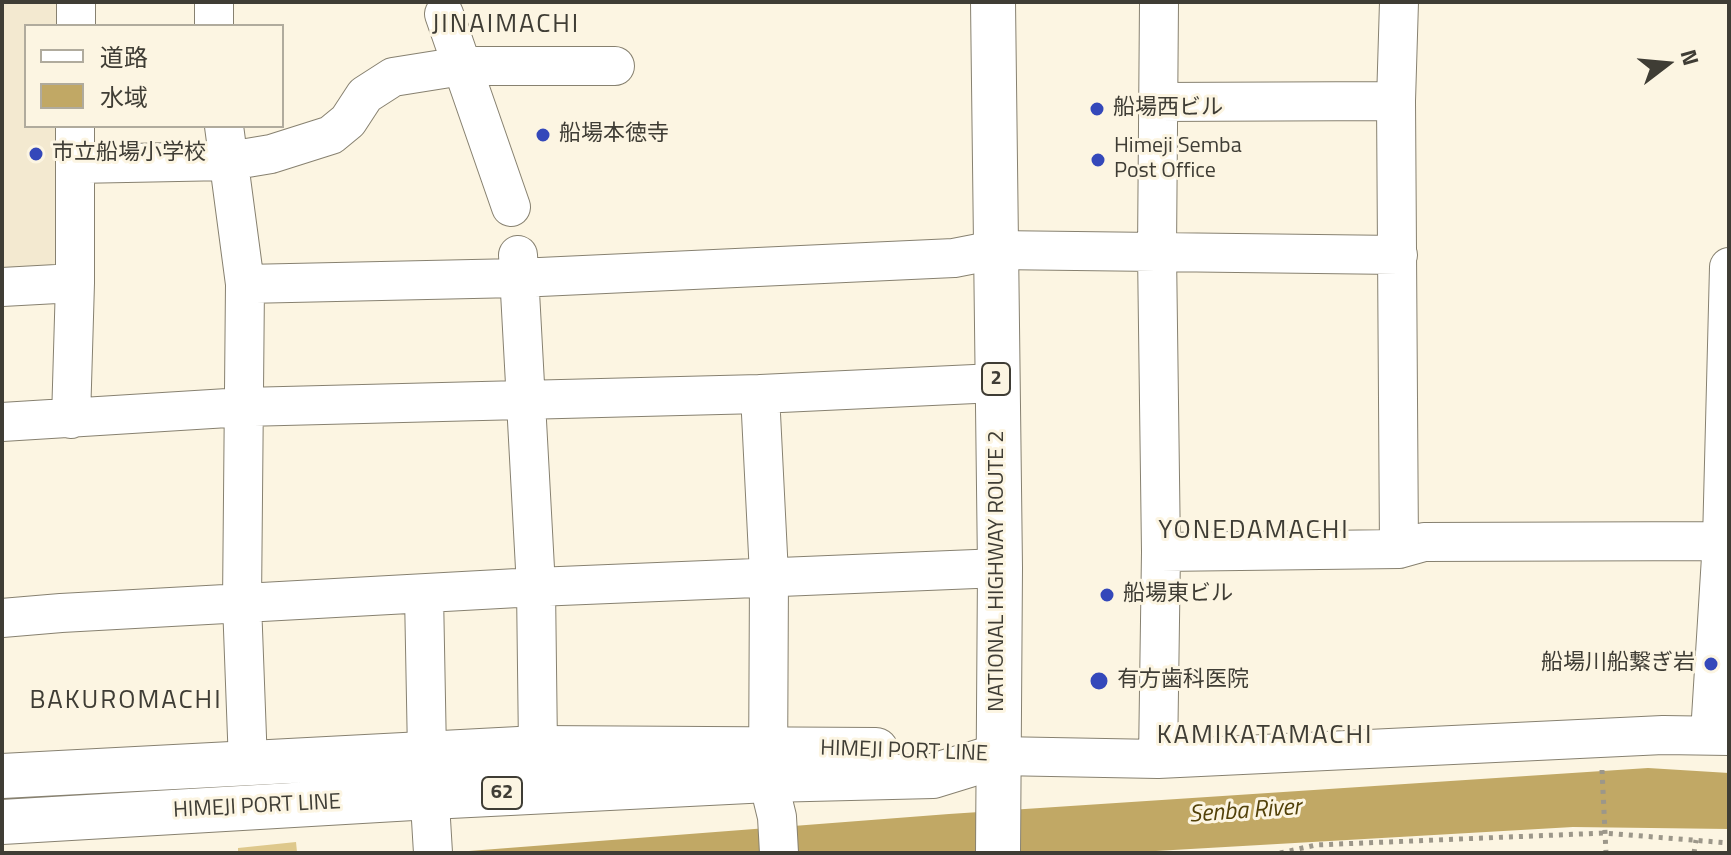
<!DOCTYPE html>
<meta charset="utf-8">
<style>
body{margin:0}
#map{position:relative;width:1731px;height:855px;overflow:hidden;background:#fcf5e2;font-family:"Titillium Web","Noto Sans JP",sans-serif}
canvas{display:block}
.frame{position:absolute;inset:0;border:4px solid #3f3d35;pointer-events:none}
.legend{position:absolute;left:24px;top:24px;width:260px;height:104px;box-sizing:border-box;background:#fcf5e2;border:2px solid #b0ab9d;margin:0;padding:10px 14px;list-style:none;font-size:24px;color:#3f3d35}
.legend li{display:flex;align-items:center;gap:16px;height:40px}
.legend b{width:40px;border:2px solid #b0ab9d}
.north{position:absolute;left:1627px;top:24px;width:80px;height:80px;-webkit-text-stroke:6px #fcf5e2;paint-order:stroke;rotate:74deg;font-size:22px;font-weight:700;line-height:32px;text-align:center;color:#3f3d35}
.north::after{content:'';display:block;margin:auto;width:28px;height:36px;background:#3f3d35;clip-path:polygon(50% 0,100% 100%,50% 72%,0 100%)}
</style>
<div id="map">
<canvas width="1731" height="855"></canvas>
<div class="frame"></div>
<ul class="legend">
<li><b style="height:10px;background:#fff"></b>道路</li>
<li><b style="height:22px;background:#c1a865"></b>水域</li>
</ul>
<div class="north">N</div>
</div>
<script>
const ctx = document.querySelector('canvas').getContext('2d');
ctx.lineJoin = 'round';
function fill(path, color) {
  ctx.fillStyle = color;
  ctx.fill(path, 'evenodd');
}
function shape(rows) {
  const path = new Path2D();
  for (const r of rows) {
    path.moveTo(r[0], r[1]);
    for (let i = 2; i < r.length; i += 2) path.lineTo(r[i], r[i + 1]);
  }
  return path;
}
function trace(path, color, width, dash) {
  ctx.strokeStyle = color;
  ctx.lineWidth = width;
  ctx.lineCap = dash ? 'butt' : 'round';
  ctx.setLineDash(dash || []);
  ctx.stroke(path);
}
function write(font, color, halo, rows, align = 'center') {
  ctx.font = font + ' "Titillium Web","Noto Sans JP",sans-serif';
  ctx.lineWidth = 6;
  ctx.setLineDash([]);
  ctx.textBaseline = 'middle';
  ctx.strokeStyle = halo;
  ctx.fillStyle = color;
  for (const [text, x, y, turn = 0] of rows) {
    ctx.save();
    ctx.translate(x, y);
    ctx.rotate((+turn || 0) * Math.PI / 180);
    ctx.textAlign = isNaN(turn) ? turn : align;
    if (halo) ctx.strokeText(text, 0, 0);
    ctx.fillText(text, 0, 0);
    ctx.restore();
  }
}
const built = shape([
 [2,2,71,2,71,26,26,26,26,126,70,126,68,275,2,279]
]);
const green = shape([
 [296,842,297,852,238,853,238,848]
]);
const water = shape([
 [1648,768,1729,773,1729,829,1573,827,1121,853,443,853,949,814]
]);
const path = shape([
 [1602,770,1606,853],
 [1280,853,1316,845,1604,833,1729,843],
 [1694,853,1696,840]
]);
const minor = shape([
 [76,2,76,26],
 [1399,2,1396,101,1399,549],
 [444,14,511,207],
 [214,26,214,2],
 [1158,102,1396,101],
 [224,126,245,284,242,603,248,764],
 [75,164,229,161,271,154,331,135,348,121,365,95,393,77,462,66,615,66],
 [518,255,536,587,538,748],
 [245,284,518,278,954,258,995,250,1398,255],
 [2,287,75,283],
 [760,394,769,575,768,780,777,817,779,853],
 [71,419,75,283,75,126],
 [2,422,244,407,760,394,996,383],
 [1161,552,1399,549,1424,542,1729,541],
 [424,594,427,753,433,853],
 [2,618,61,613,536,587,1000,568],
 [1710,734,1722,541,1729,267],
 [998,756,1158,759,1663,735,1729,736],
 [1158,759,1161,552,1157,252,1159,2]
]);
const major = shape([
 [2,776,538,748,876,750],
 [2,822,430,797,768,780,933,776,998,756]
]);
const highway = shape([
 [993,2,1000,568,998,853]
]);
const markers = [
 [1097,109,8,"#3448ba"],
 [543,135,8,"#3448ba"],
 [36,154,8,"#3448ba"],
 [1098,160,8,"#3448ba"],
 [1107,595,8,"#3448ba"],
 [1711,664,8,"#3448ba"],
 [1099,681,10,"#3448ba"]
];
const shields = [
 [996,379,28],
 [502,793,40]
];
const shieldNames = [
 ["2",996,379],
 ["62",502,793]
];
const poiNames = [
 ["船場西ビル",1113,109],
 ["船場本徳寺",559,135],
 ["Himeji Semba",1114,147],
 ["Post Office",1114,172],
 ["市立船場小学校",52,154],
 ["船場東ビル",1123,595],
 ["船場川船繋ぎ岩",1695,664,"right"],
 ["有方歯科医院",1117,681]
];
const streetNames = [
 ["NATIONAL HIGHWAY ROUTE 2",998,571,-90],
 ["HIMEJI PORT LINE",904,752,2],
 ["HIMEJI PORT LINE",257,807,-3]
];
const waterNames = [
 ["Senba River",1245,812,-4]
];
const quarterNames = [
 ["JINAIMACHI",506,26],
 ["YONEDAMACHI",1254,532],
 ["BAKUROMACHI",126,702],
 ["KAMIKATAMACHI",1265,737]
];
fill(built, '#f3e9d0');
fill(green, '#dec88c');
fill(water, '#c1a865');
trace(minor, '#878170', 40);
trace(major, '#878170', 46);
trace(highway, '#878170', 46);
trace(path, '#9c978a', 5, [4, 6]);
trace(minor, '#fff', 38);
trace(major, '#fff', 44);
trace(highway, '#fff', 44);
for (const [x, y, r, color] of markers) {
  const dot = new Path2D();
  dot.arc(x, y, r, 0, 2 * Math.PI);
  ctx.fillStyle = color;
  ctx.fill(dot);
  trace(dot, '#fcf5e2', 3);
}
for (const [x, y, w] of shields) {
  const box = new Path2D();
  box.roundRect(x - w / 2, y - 16, w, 32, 6);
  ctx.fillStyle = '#fcf5e2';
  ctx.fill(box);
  trace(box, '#3f3d35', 2);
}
write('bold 20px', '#3f3d35', null, shieldNames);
write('22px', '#3f3d35', '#fcf5e2', poiNames, 'left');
write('22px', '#3f3d35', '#fcf5e2', streetNames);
write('italic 24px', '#524109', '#fcf5e2', waterNames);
ctx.letterSpacing = '2px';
write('26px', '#3f3d35', '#fcf5e2', quarterNames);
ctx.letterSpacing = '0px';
</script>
